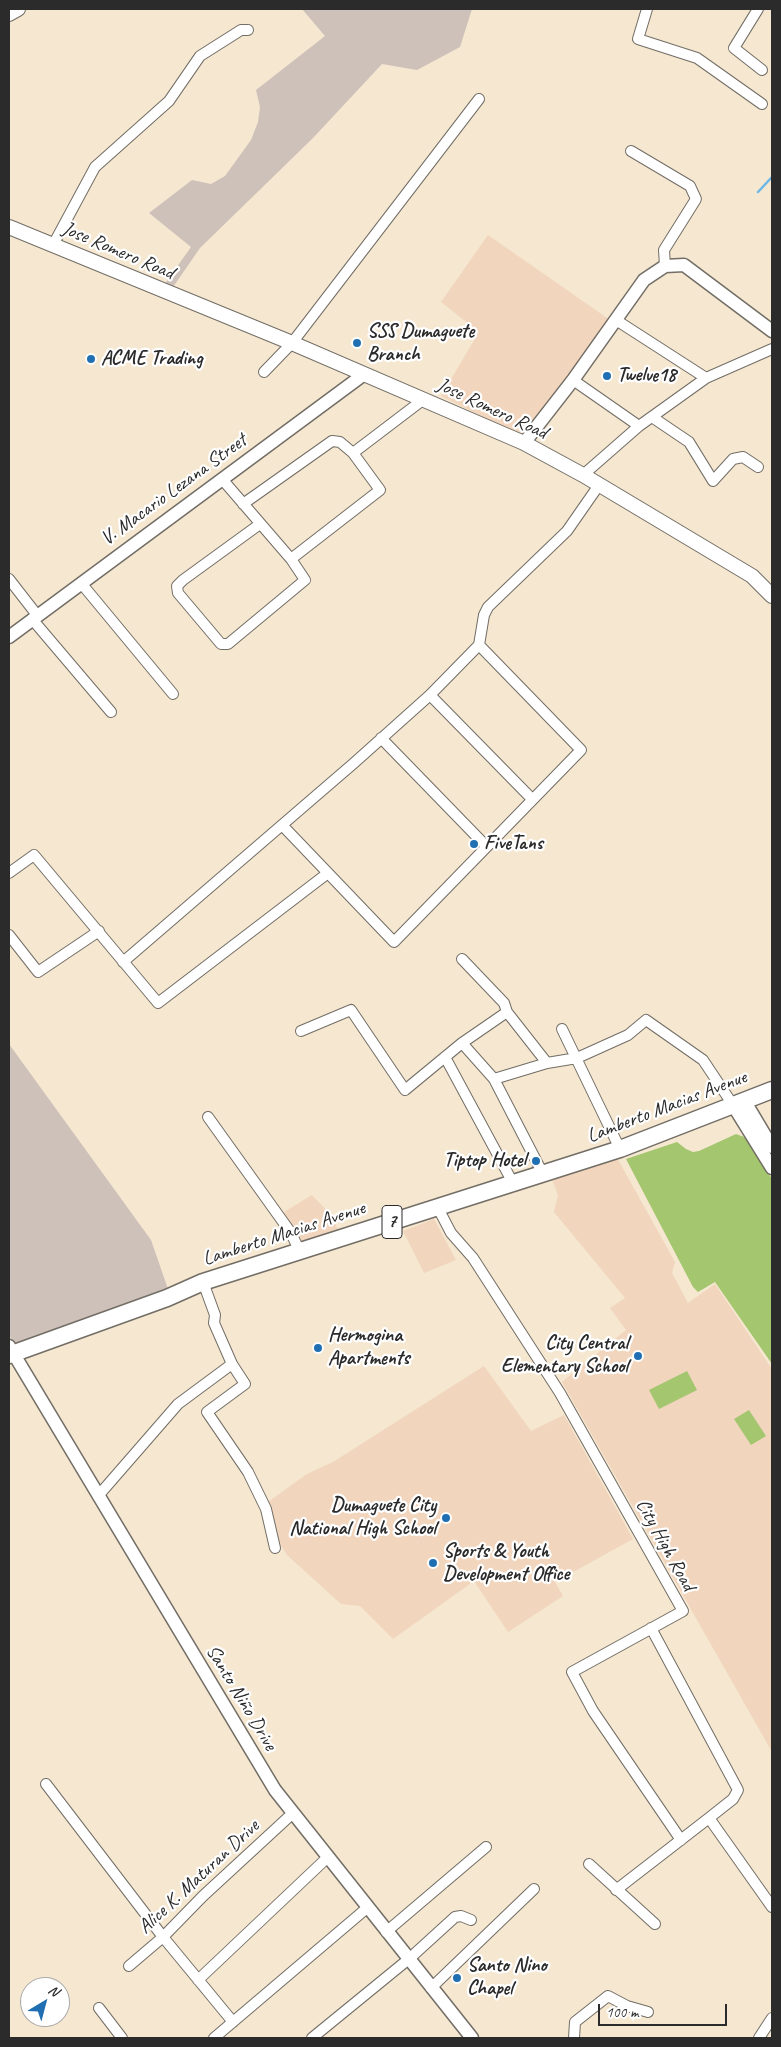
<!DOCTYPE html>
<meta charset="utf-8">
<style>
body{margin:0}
#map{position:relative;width:781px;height:2047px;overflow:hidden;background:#f5e7d0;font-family:Caveat,sans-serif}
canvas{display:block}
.frame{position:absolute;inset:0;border:10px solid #2b2b2b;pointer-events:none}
.north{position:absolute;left:20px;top:1977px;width:50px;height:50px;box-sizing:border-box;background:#fff;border:1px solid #aaa;border-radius:50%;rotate:37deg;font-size:14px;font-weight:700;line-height:20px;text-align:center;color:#2b2b2b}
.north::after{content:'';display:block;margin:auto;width:18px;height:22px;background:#1f6fb2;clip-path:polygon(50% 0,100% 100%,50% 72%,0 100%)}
.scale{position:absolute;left:598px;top:2004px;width:129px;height:22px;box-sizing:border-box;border:2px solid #2b2b2b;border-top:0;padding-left:6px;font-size:15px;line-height:18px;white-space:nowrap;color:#2b2b2b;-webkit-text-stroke:4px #fff;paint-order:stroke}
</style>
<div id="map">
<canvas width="781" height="2047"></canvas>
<div class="frame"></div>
<div class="north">N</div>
<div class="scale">100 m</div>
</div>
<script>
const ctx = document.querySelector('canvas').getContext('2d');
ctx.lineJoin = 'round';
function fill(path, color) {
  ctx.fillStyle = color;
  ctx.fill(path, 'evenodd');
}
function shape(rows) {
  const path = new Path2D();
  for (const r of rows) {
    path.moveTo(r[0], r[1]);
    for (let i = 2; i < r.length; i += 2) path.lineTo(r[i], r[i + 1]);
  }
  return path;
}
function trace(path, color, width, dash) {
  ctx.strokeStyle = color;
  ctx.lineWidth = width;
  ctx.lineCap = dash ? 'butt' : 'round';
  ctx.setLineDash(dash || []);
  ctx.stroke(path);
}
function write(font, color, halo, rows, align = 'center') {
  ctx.font = font + ' Caveat,sans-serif';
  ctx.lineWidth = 4.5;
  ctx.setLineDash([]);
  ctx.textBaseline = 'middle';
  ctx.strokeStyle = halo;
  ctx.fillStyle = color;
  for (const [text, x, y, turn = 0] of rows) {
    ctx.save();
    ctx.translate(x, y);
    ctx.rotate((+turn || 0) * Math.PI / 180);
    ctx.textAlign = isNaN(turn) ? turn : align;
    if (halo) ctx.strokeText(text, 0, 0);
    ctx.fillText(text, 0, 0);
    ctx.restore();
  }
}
const built = shape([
 [488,235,610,320,525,438,441,396,479,332,441,302],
 [616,1156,675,1262,672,1273,688,1303,715,1284,772,1369,772,1752,562,1382,626,1330,610,1308,625,1298,554,1212,558,1195,552,1179],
 [312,1195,327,1211,341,1234,306,1247,296,1236,284,1212],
 [434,1219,456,1260,424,1273,403,1231],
 [484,1366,531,1431,564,1415,633,1539,555,1582,563,1596,508,1632,474,1581,393,1639,360,1606,341,1604,287,1555,274,1534,268,1502,307,1474,333,1462]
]);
const industrial = shape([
 [302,9,472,9,460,47,417,70,382,64,313,138,200,248,171,290,162,288,191,247,149,213,192,180,211,184,225,176,251,140,258,122,260,107,256,90,325,36],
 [9,1044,151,1240,169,1292,15,1347,9,1334]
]);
const green = shape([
 [736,1134,747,1138,772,1179,772,1364,715,1282,698,1292,693,1287,626,1159,677,1142,686,1149,693,1152,699,1151],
 [687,1371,697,1390,659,1409,649,1390],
 [749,1410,766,1436,751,1445,734,1419]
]);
const stream = shape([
 [758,192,772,177]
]);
const minor = shape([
 [647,9,638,39,697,58,762,104],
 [758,9,734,48,762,70],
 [631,151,690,186,696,199,664,250,665,266],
 [53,245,95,167,169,101,200,56,241,30,248,30],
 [616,320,706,378],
 [264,372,292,343,479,99],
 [573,380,639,426],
 [652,417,689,442,713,481,733,459,743,457,758,467],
 [583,475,639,426,706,378,772,349],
 [222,479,291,559,305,580,228,644,221,644,178,593,177,586,183,580,260,524],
 [243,504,332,441,340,442,353,453],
 [291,559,380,490,353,453,424,399],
 [9,579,37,615],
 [81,583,173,694],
 [32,619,111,712],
 [479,645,484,615,488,607,567,531,599,485],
 [430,695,532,799],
 [381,738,486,846],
 [9,873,34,855,158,1003,328,873],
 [9,935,38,972,99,931],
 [462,959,504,1003,507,1012,547,1063],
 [123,962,354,763,430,695,479,645,581,750,394,942,282,825],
 [562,1029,620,1149],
 [301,1031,351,1010,405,1090,462,1043,507,1012],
 [462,1043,494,1079,543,1174],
 [445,1057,513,1183],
 [494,1079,547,1063,577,1058,628,1035,646,1020,703,1060,733,1105],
 [208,1117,291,1233,300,1252],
 [438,1208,451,1233,473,1258,560,1393,683,1611,572,1672,593,1711,681,1840],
 [203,1282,215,1315,214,1323,232,1364,245,1384,207,1412,248,1472,266,1509,275,1548],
 [98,1496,178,1404,232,1364],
 [46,1784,163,1937,233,2022],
 [709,1818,772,1907],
 [589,1864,655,1924],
 [616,1890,709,1818,733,1799,738,1790,651,1628],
 [386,1932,486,1847],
 [129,1966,163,1937,203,1896,293,1813],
 [198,1980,328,1857],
 [431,1988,534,1889],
 [99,2008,122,2038],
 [214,2038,367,1908],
 [312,2038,410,1958,455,1917,461,1916,471,1920],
 [574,2038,575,2022,608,1996,627,2006,648,2012],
 [759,2038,772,2018]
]);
const tertiary = shape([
 [524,443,573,380,644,280,665,266,684,265,772,331],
 [9,637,363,375],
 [744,1100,772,1147],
 [733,1105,772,1168],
 [9,1346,275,1790,472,2038]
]);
const secondary = shape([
 [9,14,18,9],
 [9,227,292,343,524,443,583,475,752,576,772,596]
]);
const primary = shape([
 [9,1355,167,1298,203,1282,620,1149,772,1090]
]);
const markers = [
 [357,343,5,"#1f6fb2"],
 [91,359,5,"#1f6fb2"],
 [607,376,5,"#1f6fb2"],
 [474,844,5,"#1f6fb2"],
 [536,1161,5,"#1f6fb2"],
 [318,1348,5,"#1f6fb2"],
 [638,1356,5,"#1f6fb2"],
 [446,1518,5,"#1f6fb2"],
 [433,1563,5,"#1f6fb2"],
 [457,1978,5,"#1f6fb2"]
];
const shields = [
 [392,1222,20]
];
const shieldNames = [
 ["7",392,1222]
];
const streetNames = [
 ["Jose Romero Road",118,251,23],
 ["Jose Romero Road",492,409,25],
 ["V. Macario Lezana Street",174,490,-36],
 ["Lamberto Macias Avenue",667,1107,-21],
 ["Lamberto Macias Avenue",284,1234,-18],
 ["City High Road",665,1545,61],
 ["Santo Niño Drive",241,1698,59],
 ["Alice K. Maturan Drive",199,1877,-43]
];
const poiNames = [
 ["SSS Dumaguete",367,332],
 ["Branch",367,355],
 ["ACME Trading",101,359],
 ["Twelve18",617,376],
 ["FiveTans",484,844],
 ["Tiptop Hotel",526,1161,"right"],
 ["Hermogina",328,1336],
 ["Apartments",328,1359],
 ["City Central",628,1344,"right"],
 ["Elementary School",628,1367,"right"],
 ["Dumaguete City",436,1506,"right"],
 ["National High School",436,1529,"right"],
 ["Sports & Youth",443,1552],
 ["Development Office",443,1575],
 ["Santo Nino",467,1966],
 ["Chapel",467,1989]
];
fill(built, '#f1d5bd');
fill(industrial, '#cec1ba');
fill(green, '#a3c66f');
trace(stream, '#6db7e6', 2.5);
trace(minor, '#726d65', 12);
trace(tertiary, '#726d65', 15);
trace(secondary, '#726d65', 16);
trace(primary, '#726d65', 19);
trace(minor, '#fff', 10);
trace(tertiary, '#fff', 12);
trace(secondary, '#fff', 14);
trace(primary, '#fff', 16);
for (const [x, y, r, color] of markers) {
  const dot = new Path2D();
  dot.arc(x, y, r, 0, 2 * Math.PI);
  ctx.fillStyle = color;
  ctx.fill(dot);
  trace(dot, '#fff', 2);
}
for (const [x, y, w] of shields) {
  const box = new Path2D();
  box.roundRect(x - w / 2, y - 16.5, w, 33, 4);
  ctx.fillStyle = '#fff';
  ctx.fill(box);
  trace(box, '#2b2b2b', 1);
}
write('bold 19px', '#2b2b2b', null, shieldNames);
write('20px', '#2b2b2b', '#fff', streetNames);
write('bold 20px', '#2b2b2b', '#fff', poiNames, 'left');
</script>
